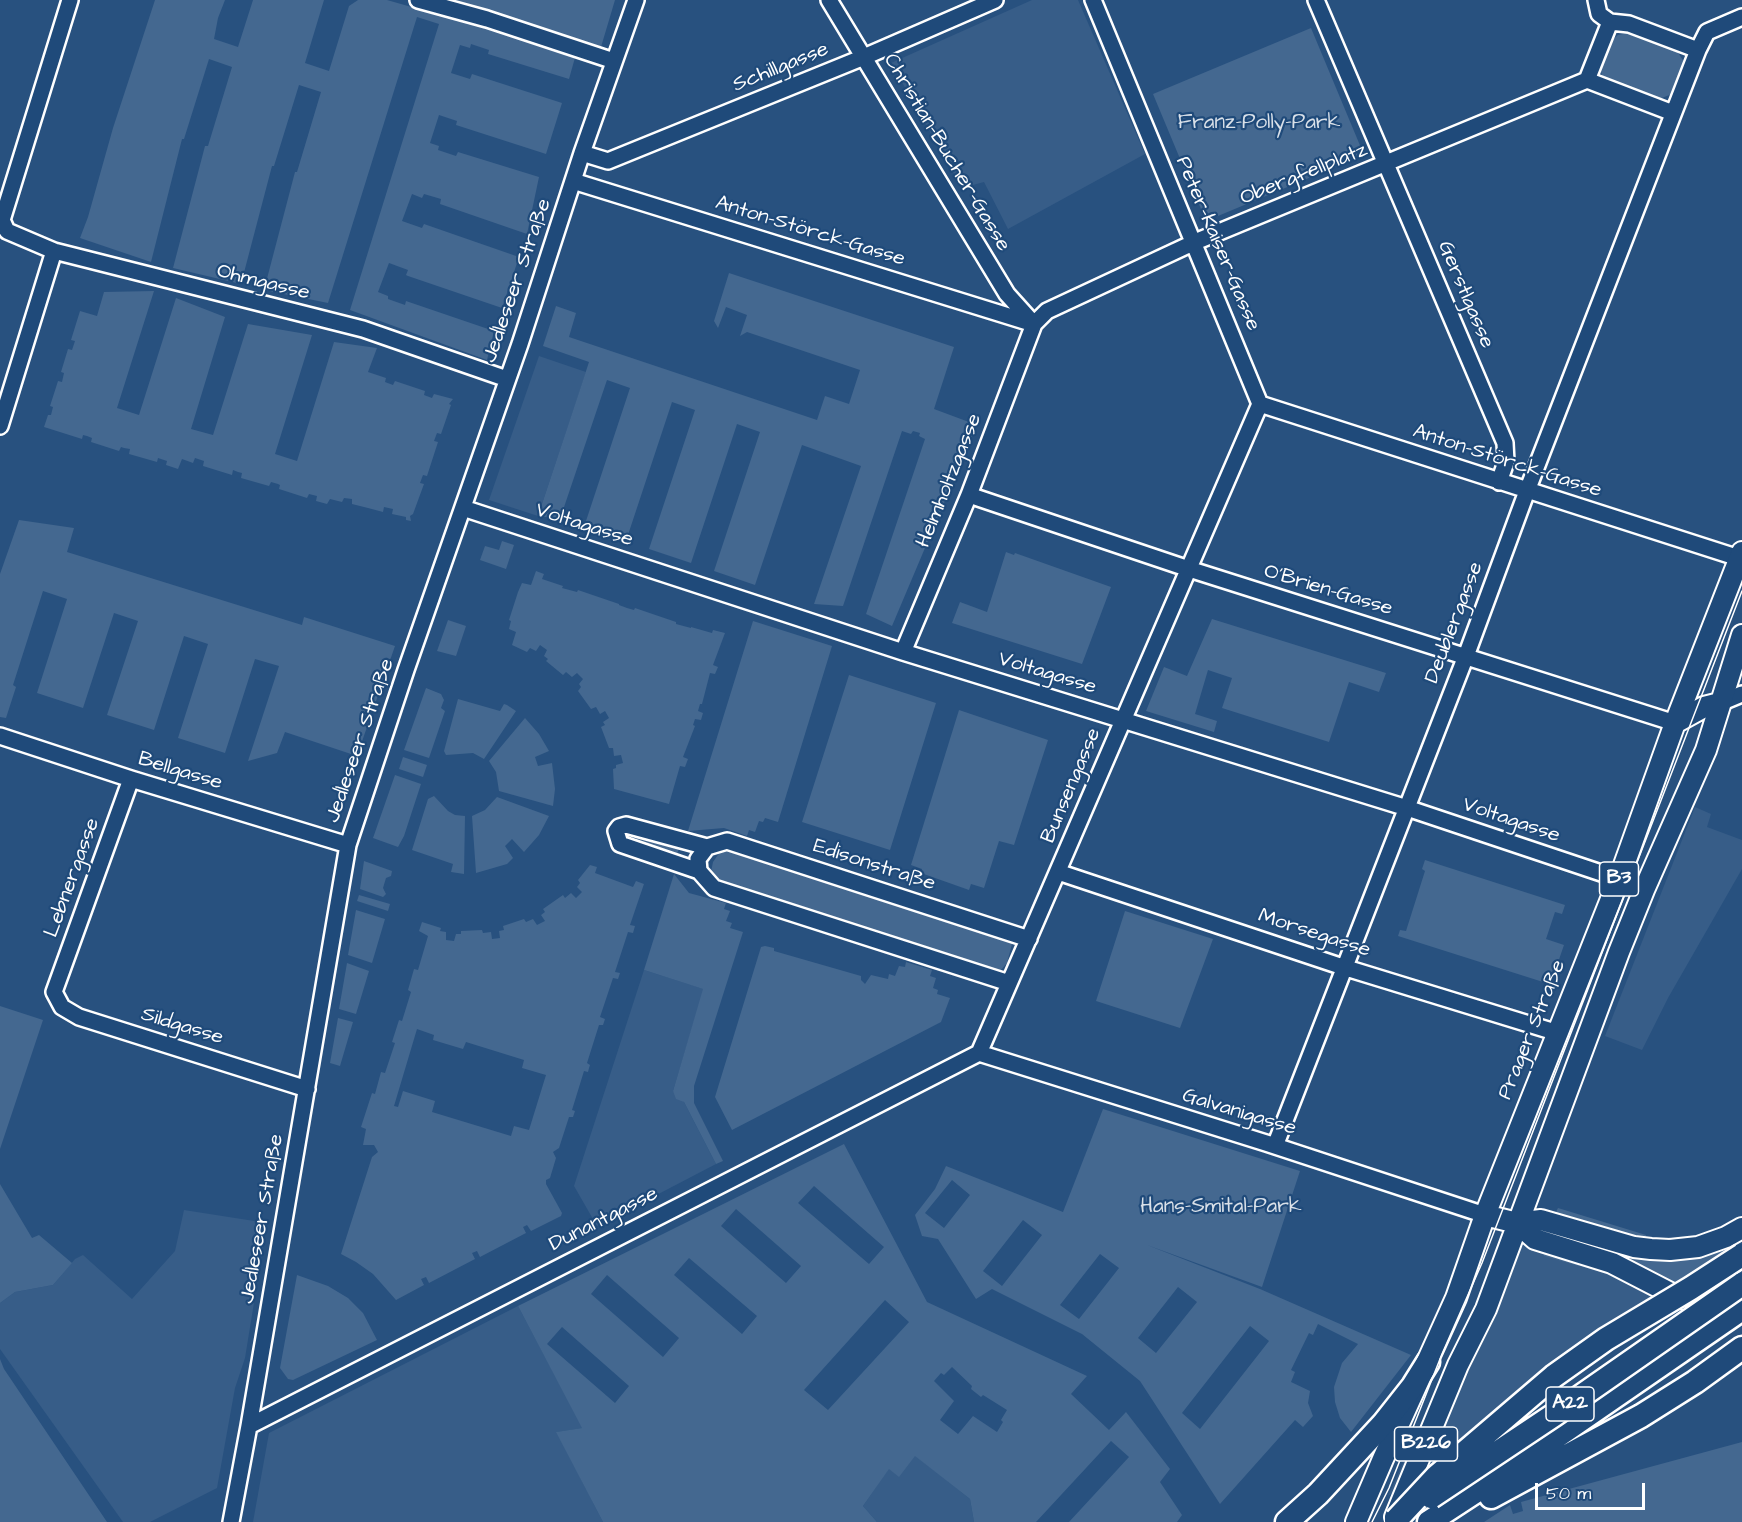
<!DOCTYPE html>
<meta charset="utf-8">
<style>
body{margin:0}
#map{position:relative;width:1742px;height:1522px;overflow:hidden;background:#28517f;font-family:"Architects Daughter",sans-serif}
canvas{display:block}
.scale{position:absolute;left:1535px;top:1483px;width:110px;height:27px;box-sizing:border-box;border:3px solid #fff;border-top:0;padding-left:8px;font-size:18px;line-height:21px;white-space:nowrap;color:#fff;-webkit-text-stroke:4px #1f4a7a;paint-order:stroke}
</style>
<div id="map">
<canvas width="1742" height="1522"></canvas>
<div class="scale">50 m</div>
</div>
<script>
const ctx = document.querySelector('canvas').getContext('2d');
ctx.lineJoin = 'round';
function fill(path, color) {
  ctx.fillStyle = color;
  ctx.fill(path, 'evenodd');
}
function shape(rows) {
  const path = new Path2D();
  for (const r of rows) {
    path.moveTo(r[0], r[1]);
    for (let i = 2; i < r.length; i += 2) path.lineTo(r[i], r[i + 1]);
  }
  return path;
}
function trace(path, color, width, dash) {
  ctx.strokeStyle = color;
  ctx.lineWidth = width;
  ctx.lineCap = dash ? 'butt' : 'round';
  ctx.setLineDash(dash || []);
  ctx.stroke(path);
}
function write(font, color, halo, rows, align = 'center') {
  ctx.font = font + ' "Architects Daughter",sans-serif';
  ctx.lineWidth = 4.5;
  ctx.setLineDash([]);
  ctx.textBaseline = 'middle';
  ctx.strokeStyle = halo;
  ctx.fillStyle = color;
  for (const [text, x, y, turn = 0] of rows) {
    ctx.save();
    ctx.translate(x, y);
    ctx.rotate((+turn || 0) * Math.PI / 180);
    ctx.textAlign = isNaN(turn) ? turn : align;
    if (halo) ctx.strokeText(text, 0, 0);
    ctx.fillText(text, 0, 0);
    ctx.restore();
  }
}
const built = shape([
 [1032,0,1078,0,1145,154,1008,229,984,182,962,188,891,63],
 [539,356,586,372,538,516,489,500],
 [1695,807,1711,814,1707,827,1742,840,1742,869,1668,998,1642,1050,1605,1036],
 [644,970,704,989,673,1091,684,1102,716,1164,597,1226,574,1186],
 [184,1210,267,1223,245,1358,235,1388,217,1488,150,1522,123,1522,0,1349,0,1303,15,1292,53,1285,75,1259,83,1255,132,1299,175,1251],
 [1509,1232,1669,1286,1564,1354,1443,1458,1388,1496],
 [518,1306,583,1428,557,1432,603,1522,253,1522,269,1433],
 [915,1455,970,1499,974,1522,877,1522,863,1506,889,1468]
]);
const green = shape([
 [155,0,225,0,218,18,214,39,238,47,253,0,324,0,305,63,329,71,349,6,358,0,387,0,576,54,569,79,488,54,489,50,471,44,470,48,460,45,451,73,470,79,472,74,562,103,546,154,456,125,457,121,439,115,430,143,439,146,438,150,456,156,458,152,539,177,527,234,440,204,441,199,424,194,422,198,412,194,402,221,422,228,424,224,519,257,502,308,408,276,406,275,408,270,389,263,378,292,388,296,388,299,405,305,406,301,494,331,487,360,350,310,439,24,417,17,328,303,264,290,295,172,297,172,321,92,299,85,274,166,272,166,241,284,173,268,205,146,208,146,232,67,209,59,184,139,182,139,151,262,80,238,88,217,113,128],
 [455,0,615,0,601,47,454,2],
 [1311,28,1364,155,1206,221,1153,94],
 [1628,33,1677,51,1684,62,1672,94,1659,99,1615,84,1602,75,1599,65,1607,45,1618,35],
 [729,273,954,347,934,409,977,425,892,626,866,614,925,439,919,436,920,433,913,431,911,434,902,431,843,606,814,604,861,466,802,445,755,585,714,571,760,432,737,424,691,563,649,549,695,410,672,402,626,541,584,527,630,388,607,380,560,519,538,516,589,362,543,346,556,306,576,313,569,337,817,420,825,396,849,404,860,370,747,332,740,336,747,315,726,307,718,328,714,321],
 [154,291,117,408,139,415,176,298,225,317,191,429,213,435,248,324,312,335,275,454,297,461,334,342,377,348,368,372,386,378,385,382,393,385,395,381,425,391,424,395,432,398,434,394,453,399,449,404,451,405,441,434,437,433,434,441,438,442,427,476,423,475,420,483,424,484,413,514,410,516,411,521,406,520,406,517,392,514,393,509,384,507,383,512,368,508,352,504,352,499,344,498,342,502,330,499,327,504,316,501,317,496,309,494,307,498,279,489,280,485,278,484,271,482,269,486,241,478,242,473,238,472,233,470,232,475,203,466,204,461,195,458,193,463,182,459,178,469,166,465,167,461,158,458,157,462,129,454,130,449,124,448,121,447,119,451,91,442,92,438,87,436,83,435,82,439,44,427,48,415,51,415,53,407,50,406,58,381,62,382,64,373,61,372,68,349,72,350,75,341,71,340,80,311,97,316,104,292],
 [19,520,74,528,67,552,302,625,304,617,395,646,357,756,285,732,277,753,248,761,279,666,255,659,225,753,178,738,208,644,184,636,154,730,107,715,138,621,114,613,83,708,37,693,67,599,43,591,13,685,16,687,6,718,0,717,0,574],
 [502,541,514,545,506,569,480,560,485,546,499,550],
 [1006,552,1014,555,1015,553,1111,587,1082,664,952,623,960,602,987,612],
 [536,571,544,574,542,579,563,586,562,588,577,592,578,590,619,604,619,605,627,608,634,610,635,608,676,622,676,624,691,628,691,627,712,633,713,630,725,633,713,665,718,667,715,674,710,673,702,704,700,704,698,711,703,713,701,720,695,719,693,725,695,726,683,757,688,759,685,767,680,766,669,804,614,789,613,769,616,768,616,765,623,763,621,755,614,756,613,748,609,748,601,727,605,725,603,722,609,718,605,711,600,714,596,707,591,709,578,691,581,687,579,684,583,679,577,673,572,677,566,672,563,675,546,661,548,659,544,656,547,650,540,645,536,651,530,648,527,652,512,645,516,632,509,629,511,621,509,620,518,592,522,583,531,585],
 [1212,619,1386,673,1379,692,1349,682,1329,742,1222,708,1232,678,1208,670,1195,714,1217,721,1214,732,1146,711,1164,667,1187,676],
 [448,620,466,626,456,656,437,651],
 [753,621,832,646,778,822,765,818,763,822,759,821,755,832,749,830,747,836,724,828,688,831],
 [849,675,936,703,890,850,802,822],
 [426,688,441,694,444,700,441,708,445,711,429,758,404,750],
 [458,699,500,711,504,704,507,705,516,711,484,759,473,753,446,755,444,751],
 [959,710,1048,740,1014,845,999,841,984,888,971,884,969,890,921,873,922,869,911,865],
 [525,718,539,734,549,751,535,757,538,766,552,763,555,789,553,806,499,791,496,772,489,761],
 [403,757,427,765,423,777,399,769],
 [395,775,421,784,404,836,398,847,373,838],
 [434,796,448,811,455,815,465,816,464,874,451,872,453,864,412,850,428,799],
 [497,797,549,816,539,835,524,852,512,839,505,846,513,858,507,864,476,873,472,816,485,810],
 [637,836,679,848,677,855,635,841],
 [722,849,733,849,1009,938,1012,944,1007,963,1001,970,995,972,715,882,711,872,713,862],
 [1425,860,1565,905,1562,914,1555,912,1546,939,1564,945,1552,980,1545,978,1543,982,1398,936,1400,930,1406,931,1425,871,1422,869],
 [364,861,392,871,391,876,386,878,383,888,386,894,383,897,360,889],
 [590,865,597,867,595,873,633,887,636,881,644,884,630,925,635,926,633,933,628,932,615,972,620,973,618,979,613,978,600,1017,605,1019,603,1025,599,1025,587,1063,590,1065,589,1068,588,1072,584,1071,572,1110,575,1111,573,1117,569,1117,559,1148,553,1152,556,1158,550,1178,546,1180,546,1184,562,1213,561,1216,531,1231,527,1225,523,1227,526,1233,480,1257,477,1251,472,1253,475,1259,429,1283,426,1277,421,1279,424,1285,396,1300,373,1274,356,1262,341,1254,372,1157,378,1152,374,1145,363,1145,366,1129,361,1127,372,1093,375,1094,381,1072,385,1073,395,1043,392,1042,399,1020,402,1021,411,992,408,990,414,969,418,970,428,936,419,931,422,922,441,928,440,931,446,932,446,940,454,941,456,934,461,934,461,931,482,930,483,933,491,932,492,939,500,938,499,931,504,930,503,926,524,919,526,922,533,919,537,925,545,921,541,915,545,912,543,909,563,895,565,898,571,893,576,898,582,892,577,887,580,883,578,880],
 [417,1029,434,1035,433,1040,463,1049,466,1042,524,1060,522,1068,546,1075,529,1130,514,1126,511,1136,432,1112,435,1101,403,1091,398,1107,394,1106],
 [674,874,689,893,726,903,724,909,730,911,726,921,732,923,730,928,743,932,694,1086,694,1103,723,1161,716,1164,684,1102,676,1099,673,1091,703,989,644,970],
 [359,895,390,904,388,911,357,901],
 [356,910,385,919,372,963,348,955],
 [1125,911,1213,939,1180,1028,1096,1001],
 [765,946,774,948,774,951,861,976,861,980,865,984,871,975,888,979,889,974,895,976,899,966,905,967,906,962,932,970,930,976,936,978,933,988,938,990,937,994,950,998,941,1022,732,1130,715,1097,761,947],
 [347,963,369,971,356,1014,339,1009],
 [0,1006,43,1020,0,1149],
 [338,1018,353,1022,340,1066,330,1063],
 [1103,1109,1300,1171,1262,1287,1147,1245,1260,1289,1411,1355,1351,1432,1340,1418,1335,1402,1334,1387,1342,1363,1358,1344,1318,1324,1313,1335,1309,1333,1291,1370,1295,1372,1291,1382,1310,1391,1308,1403,1313,1416,1303,1427,1295,1420,1220,1504,1140,1381,1082,1334,992,1289,976,1299,938,1239,922,1236,915,1215,935,1189,946,1166,1063,1212],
 [952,1180,970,1195,944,1228,925,1213],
 [1023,1220,1042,1235,1002,1286,983,1271],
 [1100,1254,1119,1268,1079,1319,1060,1305],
 [1178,1287,1197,1302,1156,1353,1138,1338],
 [1250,1326,1269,1341,1200,1429,1182,1413],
 [844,1144,927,1302,1087,1376,1071,1394,1109,1430,1126,1412,1170,1469,1160,1482,1182,1515,1177,1522,1069,1522,1129,1457,1111,1441,1036,1522,974,1522,970,1499,915,1456,899,1477,889,1469,863,1506,877,1522,603,1522,556,1432,582,1428,518,1306],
 [814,1186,884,1247,869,1264,798,1203],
 [736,1209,801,1266,786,1283,721,1226],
 [689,1258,757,1316,742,1334,674,1275],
 [607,1275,679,1338,663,1357,591,1294],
 [885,1300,909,1322,828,1410,804,1390],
 [562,1327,629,1386,615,1403,547,1344],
 [952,1367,972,1386,971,1389,981,1397,983,1395,1007,1410,1001,1420,1003,1422,997,1432,973,1416,958,1434,940,1420,954,1401,934,1381,941,1373,944,1375],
 [0,1184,32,1238,39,1235,72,1263,53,1285,15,1292,0,1303],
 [1558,1208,1646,1235,1645,1240,1554,1216],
 [1550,1230,1626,1252,1736,1243,1672,1285,1549,1236],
 [1544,1250,1580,1262,1579,1266,1544,1256],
 [297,1275,328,1286,348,1298,363,1313,377,1340,293,1380,288,1379,280,1368],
 [0,1359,4,1369,107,1522,0,1522],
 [1742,1442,1742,1522,1484,1522,1510,1505,1513,1514,1523,1511,1521,1502]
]);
const minor = shape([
 [70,0,2,220,7,231,54,251,363,329,507,379],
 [418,0,487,19,614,61],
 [829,0,1007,294,1034,324],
 [1093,0,1260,404],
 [1316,0,1505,443,1506,462,1499,482],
 [1596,0,1599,14,1610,22,1629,24,1698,50],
 [1587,80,1673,113],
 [1587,80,1610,22],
 [582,153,608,161,864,57,995,0],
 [573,181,1034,324],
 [1260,404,1742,559],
 [0,426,54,251],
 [969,495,1189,569,1675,723],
 [463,508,903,652,1407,808,1619,879],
 [903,652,969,495,1034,324,1047,311,1195,242,1587,80],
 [1720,703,1742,694],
 [0,736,131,779,348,845],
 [131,779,54,992,62,1007,79,1017,307,1089],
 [707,847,698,859,699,871,714,888,1009,983],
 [699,871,620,844,616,831,619,827,626,825,707,847,727,841,1029,939],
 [1058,872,1343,967,1558,1033],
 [979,1053,1260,404],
 [979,1053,1266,1143,1485,1215],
 [1275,1146,1466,656,1527,491,1698,50,1707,32,1742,17],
 [249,1426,979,1053],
 [231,1522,249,1426,348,845,406,670,520,344,582,153,636,0]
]);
const major = shape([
 [1675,723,1704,707,1720,703],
 [1485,1215,1517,1223,1541,1220,1634,1247,1651,1249,1670,1250,1698,1247,1726,1237,1742,1228],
 [1517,1223,1535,1239,1612,1263,1676,1296,1697,1303,1721,1301],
 [1395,1517,1458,1365,1486,1309,1619,952,1644,890,1706,750,1742,635],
 [1356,1522,1383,1459,1456,1298,1485,1215,1619,879,1675,723,1742,552]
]);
const highway = shape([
 [1491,1497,1641,1416,1695,1382,1742,1348],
 [1287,1522,1318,1494,1383,1424,1413,1386,1428,1362],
 [1429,1522,1504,1473,1742,1309]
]);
const tram = shape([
 [1372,1522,1389,1488,1442,1354,1482,1263,1742,591]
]);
const highwayBridge = shape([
 [1431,1497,1554,1415,1742,1284],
 [1396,1520,1437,1476,1554,1376,1606,1339,1691,1288,1742,1255]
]);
const shields = [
 [1619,879,39],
 [1570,1404,48],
 [1426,1444,63]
];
const shieldNames = [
 ["B3",1619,879],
 ["A22",1570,1404],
 ["B226",1426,1444]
];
const streetNames = [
 ["Schillgasse",781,68,-22],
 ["Christian-Bucher-Gasse",946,153,59],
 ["Obergfellplatz",1304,175,-22],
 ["Anton-Störck-Gasse",810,232,17],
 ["Peter-Kaiser-Gasse",1217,244,67],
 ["Jedleseer Straße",518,281,-71],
 ["Ohmgasse",263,283,14],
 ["Gerstlgasse",1465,295,67],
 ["Anton-Störck-Gasse",1507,462,18],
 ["Helmholtzgasse",950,481,-68],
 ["Voltagasse",584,526,18],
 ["O'Brien-Gasse",1328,591,17],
 ["Deublergasse",1455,623,-69],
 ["Voltagasse",1047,674,17],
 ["Jedleseer Straße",361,741,-71],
 ["Bellgasse",180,772,17],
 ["Bunsengasse",1072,786,-67],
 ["Voltagasse",1511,821,19],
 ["Edisonstraße",874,866,18],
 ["Lebnergasse",73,878,-70],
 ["Morsegasse",1314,934,18],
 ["Sildgasse",182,1027,17],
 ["Prager Straße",1533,1030,-68],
 ["Galvanigasse",1239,1113,17],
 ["Jedleseer Straße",263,1219,-80],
 ["Dunantgasse",604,1220,-27]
];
const parkNames = [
 ["Franz-Polly-Park",1259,124],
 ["Hans-Smital-Park",1221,1208]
];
fill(built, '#375d88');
fill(green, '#446890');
trace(minor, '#fff', 20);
trace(major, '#fff', 24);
trace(highway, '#fff', 27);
trace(minor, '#1f4a7a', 15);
trace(major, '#1f4a7a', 20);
trace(highway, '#1f4a7a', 22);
trace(tram, '#fff', 1.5);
trace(highwayBridge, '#fff', 27, []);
trace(highwayBridge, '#1f4a7a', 22);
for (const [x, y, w] of shields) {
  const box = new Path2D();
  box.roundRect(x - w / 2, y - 17, w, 34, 4.5);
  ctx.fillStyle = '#1f4a7a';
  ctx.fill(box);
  trace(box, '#fff', 1.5);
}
write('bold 20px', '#fff', null, shieldNames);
write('21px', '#fff', '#1f4a7a', streetNames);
write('21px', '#dae1e9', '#1f4a7a', parkNames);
</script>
